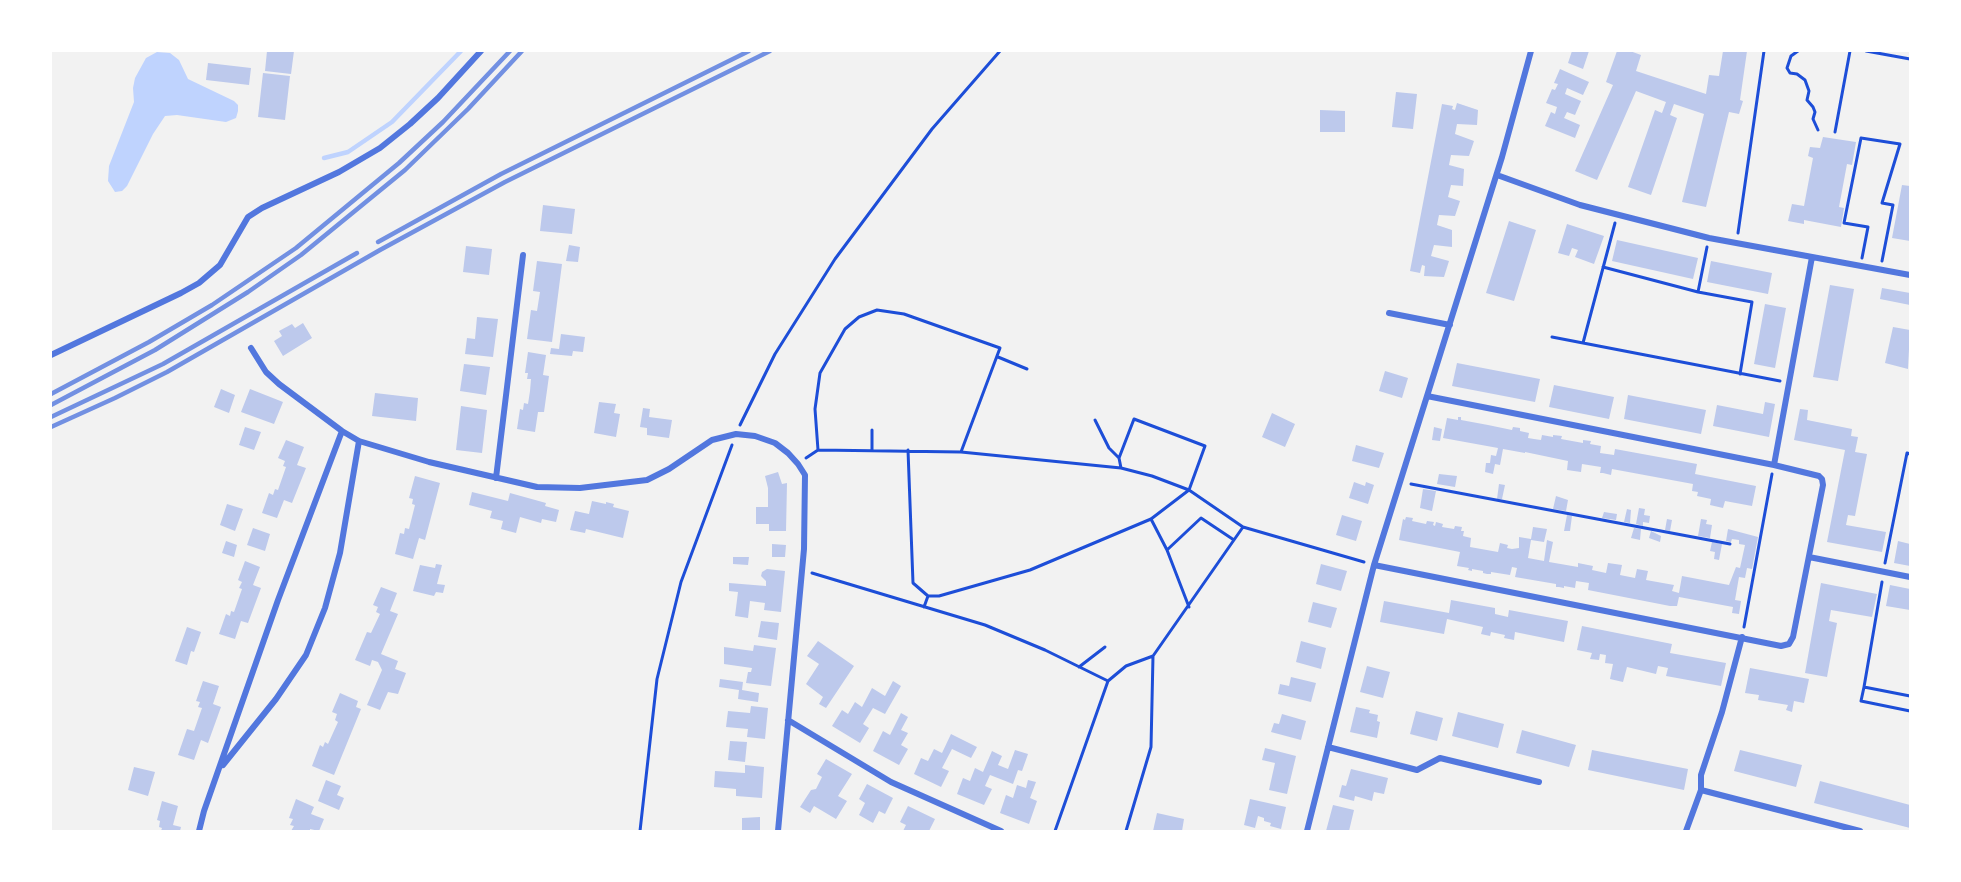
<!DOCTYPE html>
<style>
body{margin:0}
#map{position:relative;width:1961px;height:882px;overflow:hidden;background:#f2f2f2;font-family:Overpass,sans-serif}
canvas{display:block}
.frame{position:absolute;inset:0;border:52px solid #fff;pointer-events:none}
</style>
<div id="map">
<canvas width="1961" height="882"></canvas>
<div class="frame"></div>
</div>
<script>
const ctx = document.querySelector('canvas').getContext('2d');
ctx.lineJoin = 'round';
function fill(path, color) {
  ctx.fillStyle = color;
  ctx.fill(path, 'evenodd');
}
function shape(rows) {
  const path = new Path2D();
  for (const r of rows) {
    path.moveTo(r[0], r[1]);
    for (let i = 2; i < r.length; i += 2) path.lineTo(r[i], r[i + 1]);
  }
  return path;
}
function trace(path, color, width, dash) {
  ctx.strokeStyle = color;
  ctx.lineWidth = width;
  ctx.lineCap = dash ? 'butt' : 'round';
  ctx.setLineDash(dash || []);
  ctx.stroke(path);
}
const water = shape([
 [157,52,170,53,179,60,188,79,234,101,238,105,238,111,236,118,226,122,177,115,165,116,153,134,127,186,122,191,115,192,108,181,109,166,134,102,133,88,135,78,146,58]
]);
const stream = shape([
 [324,158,348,152,392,122,461,51]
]);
const building = shape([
 [267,51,294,51,291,74,265,71],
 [1572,51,1589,51,1583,69,1568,63],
 [1617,51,1630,51,1641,55,1636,71,1706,94,1709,75,1719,76,1723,51,1747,51,1740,100,1743,101,1739,114,1729,112,1706,207,1682,202,1704,114,1674,104,1670,115,1677,118,1651,195,1628,187,1655,110,1662,113,1666,102,1636,91,1597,180,1575,171,1613,85,1606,82],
 [208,63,251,68,249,85,206,80],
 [1560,69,1589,82,1583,95,1567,88,1565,94,1581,101,1575,115,1567,112,1564,118,1580,125,1575,138,1545,126,1551,112,1555,114,1557,107,1546,103,1552,89,1555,90,1558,84,1554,83],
 [263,73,290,76,285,120,258,117],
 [1396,92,1417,94,1413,129,1392,127],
 [1457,103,1478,110,1477,125,1457,124,1455,134,1474,141,1469,156,1451,155,1449,165,1464,169,1463,186,1451,185,1448,197,1460,201,1455,216,1439,215,1437,225,1452,230,1452,247,1434,245,1431,256,1449,261,1444,277,1424,276,1425,266,1422,265,1420,273,1410,271,1442,104,1453,106,1452,109,1455,110],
 [1320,110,1345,111,1345,132,1320,132],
 [1823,137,1856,142,1852,165,1847,164,1839,207,1844,208,1841,227,1804,220,1804,224,1788,221,1792,204,1804,206,1813,158,1808,156,1810,147,1820,148],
 [1902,185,1910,186,1910,241,1892,238],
 [543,205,575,209,572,234,540,231],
 [1509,221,1536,230,1514,301,1486,293],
 [1567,224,1604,236,1594,264,1575,257,1578,250,1572,248,1569,256,1558,253],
 [1617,240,1698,258,1693,279,1612,261],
 [569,245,580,247,578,262,566,261],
 [466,246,492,249,489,275,463,272],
 [537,261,562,264,552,342,527,339,531,310,537,311,540,292,533,291],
 [1711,261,1772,273,1768,294,1707,282],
 [1830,285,1854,289,1838,381,1813,377],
 [1882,288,1910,293,1910,305,1880,299],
 [1765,304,1786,308,1775,368,1754,364],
 [477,317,498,319,493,357,465,354,467,338,475,339],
 [303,323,312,338,283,356,274,341,282,336,279,331,292,324,295,328],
 [1893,327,1910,330,1908,369,1885,363],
 [561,334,585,337,583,352,573,351,572,356,550,354,551,348,559,349],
 [528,352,546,355,543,375,549,376,544,412,538,412,535,432,517,429,520,409,523,410,524,403,528,404,530,391,531,379,527,379,528,373,525,373],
 [1457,363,1540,379,1535,402,1452,386],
 [464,364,490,367,486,395,460,391],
 [1385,371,1408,378,1402,398,1379,391],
 [1554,385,1614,397,1609,419,1549,407],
 [221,389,235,395,229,413,214,407],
 [250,389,283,402,274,424,241,412],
 [375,393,418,398,416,421,372,416],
 [1628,395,1706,410,1701,434,1624,419],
 [599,402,616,404,614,413,620,414,616,437,594,433],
 [1765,402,1775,404,1769,437,1713,426,1717,405,1763,414],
 [461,406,487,410,482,453,456,450],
 [643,408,650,409,649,417,672,420,669,438,647,435,647,428,640,427],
 [1800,409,1808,410,1807,420,1852,429,1851,436,1858,437,1855,452,1867,454,1855,516,1848,515,1846,525,1886,532,1882,552,1827,542,1845,450,1794,440],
 [1272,413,1295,424,1285,447,1262,437],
 [1458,417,1461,417,1461,420,1488,425,1512,430,1513,427,1520,428,1520,431,1529,433,1528,438,1534,439,1541,440,1542,435,1553,437,1553,435,1562,436,1561,439,1583,443,1583,440,1591,441,1590,444,1601,446,1600,453,1614,455,1615,449,1697,464,1695,474,1756,486,1752,506,1725,501,1723,508,1710,505,1711,499,1697,496,1698,492,1692,491,1693,484,1612,469,1611,475,1603,473,1600,473,1601,467,1582,464,1581,472,1567,470,1568,461,1525,452,1525,453,1503,449,1500,465,1495,464,1493,474,1485,472,1486,463,1490,463,1491,455,1496,456,1498,448,1443,438,1447,418,1458,420],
 [245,427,261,432,254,450,239,445],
 [1434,427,1442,429,1440,441,1432,440],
 [286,440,304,447,297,465,306,468,292,503,284,500,277,518,262,513,269,493,273,495,275,489,278,490,286,467,283,466,285,461,278,458],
 [1356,445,1384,453,1379,468,1352,461],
 [778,472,782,484,787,483,786,531,769,531,769,524,756,524,756,507,768,507,768,488,765,476],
 [1439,474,1457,476,1455,487,1437,484],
 [415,476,440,483,425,540,419,538,413,559,395,554,400,533,404,534,405,528,409,529,415,505,412,504,413,499,409,498],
 [1354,482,1365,486,1366,482,1374,485,1368,504,1349,498],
 [1499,484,1505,485,1502,499,1497,499],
 [1423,489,1436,491,1432,511,1420,508],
 [472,492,508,501,510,493,546,503,545,506,559,510,556,522,542,519,541,523,520,517,516,533,501,529,503,521,490,518,492,511,469,505],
 [1556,496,1568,500,1566,511,1553,509],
 [592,501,606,504,606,502,614,504,613,507,629,511,623,538,586,529,585,533,570,530,575,511,589,514],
 [227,504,243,509,235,531,220,525],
 [1639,508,1645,509,1644,515,1650,516,1649,523,1643,522,1643,526,1636,524],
 [1627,509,1631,510,1630,523,1624,522],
 [1604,512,1617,514,1616,520,1602,518],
 [1342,515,1362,521,1356,541,1336,535],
 [1567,515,1572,516,1570,531,1564,531],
 [1406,517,1413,518,1412,521,1426,524,1427,521,1434,522,1433,525,1435,526,1436,522,1443,524,1442,527,1454,529,1455,526,1462,527,1461,531,1464,531,1463,536,1471,538,1470,547,1498,552,1500,543,1508,545,1507,548,1512,549,1519,548,1519,537,1531,539,1533,527,1547,529,1544,542,1531,540,1528,558,1544,561,1547,540,1553,542,1549,562,1578,567,1578,563,1593,566,1592,570,1606,573,1608,563,1622,565,1620,575,1635,578,1637,569,1648,571,1646,580,1674,585,1672,591,1679,593,1682,576,1729,585,1736,567,1740,568,1745,545,1739,544,1739,540,1732,539,1731,542,1726,541,1728,529,1758,537,1752,569,1747,568,1745,578,1739,577,1735,600,1741,601,1739,614,1732,613,1733,607,1679,597,1677,606,1670,606,1588,590,1589,583,1576,581,1575,588,1564,586,1564,588,1559,587,1556,587,1556,584,1515,577,1517,568,1512,567,1510,575,1491,572,1491,574,1487,574,1483,573,1483,571,1472,569,1472,571,1468,570,1469,568,1457,566,1460,552,1399,540,1403,519,1405,520],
 [1667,519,1672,520,1670,531,1665,530],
 [1701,519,1707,520,1706,524,1712,525,1710,538,1698,536],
 [253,528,270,534,265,551,247,545],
 [1634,528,1641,529,1640,540,1631,538],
 [1651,531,1661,536,1660,542,1649,538],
 [226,541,237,545,234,557,222,553],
 [1898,541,1910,544,1910,566,1894,563],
 [1712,542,1722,544,1719,560,1714,559,1715,552,1710,551],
 [772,544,786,545,785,557,772,557],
 [733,557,749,557,748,565,733,564],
 [245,561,260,567,253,585,261,588,248,623,241,621,235,639,219,634,226,614,230,616,231,611,234,612,242,589,239,588,242,582,238,580],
 [436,564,442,565,437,584,445,585,443,593,436,592,434,596,413,591,420,565,435,568],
 [1321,564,1347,571,1341,591,1316,584],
 [767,569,785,571,781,612,764,610,765,603,750,601,748,618,735,616,738,592,729,591,729,583,766,586,766,581,761,576,762,572],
 [1821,583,1877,594,1872,617,1831,610,1829,621,1837,623,1827,677,1805,673],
 [1890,585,1910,589,1910,610,1886,606],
 [381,587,397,593,390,611,398,614,381,654,398,661,395,669,406,673,398,694,388,692,380,710,367,705,382,670,378,662,372,660,370,666,355,660,367,632,371,633,380,614,376,612,378,607,373,605],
 [1451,600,1495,608,1495,614,1508,617,1509,610,1568,621,1564,642,1515,632,1514,640,1504,638,1505,635,1491,632,1490,636,1481,634,1483,627,1447,619,1444,634,1380,622,1384,601,1449,613],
 [1313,602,1337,608,1331,628,1308,622],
 [761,621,779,623,777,640,758,637],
 [1582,626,1672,644,1670,653,1726,663,1721,686,1666,676,1668,668,1658,666,1656,674,1627,667,1623,682,1610,679,1613,664,1605,663,1606,655,1600,654,1599,660,1590,659,1592,653,1577,650],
 [187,627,201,632,194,652,191,651,187,665,175,661],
 [818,641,854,666,826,708,819,704,823,697,806,684,819,664,807,656],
 [1301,641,1326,648,1321,669,1296,662],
 [754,645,776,648,771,686,746,683,748,672,751,672,752,668,724,664,724,647,753,651],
 [1367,666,1390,672,1383,698,1360,692],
 [1750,668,1809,679,1804,703,1794,701,1792,712,1786,710,1788,705,1758,700,1759,695,1745,693],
 [1291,677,1316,683,1311,702,1278,694,1280,684,1289,686],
 [720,679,743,682,742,690,759,693,758,702,738,699,739,690,719,687],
 [203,681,219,686,213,704,221,707,208,743,201,740,194,760,178,755,187,729,194,731,202,708,198,707,200,702,196,701],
 [893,681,901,686,885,714,873,708,863,724,869,728,860,743,832,726,842,710,848,714,855,702,862,707,872,688,885,696],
 [340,693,358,701,356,707,361,709,334,775,312,766,320,745,323,747,325,742,328,744,338,722,335,720,337,714,332,712],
 [751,706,768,708,765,739,747,737,748,729,726,727,728,711,750,713],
 [1356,707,1370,710,1369,713,1378,715,1377,721,1380,722,1377,738,1350,732],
 [1416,711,1443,718,1437,741,1410,734],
 [1458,712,1504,724,1498,748,1452,736],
 [901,713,908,717,901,730,908,733,901,745,908,749,899,765,873,751,883,731,890,735],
 [1282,714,1306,721,1301,740,1271,732,1274,723,1279,724],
 [1522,730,1576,745,1569,767,1516,753],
 [951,734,977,747,971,758,952,749,942,768,949,771,941,787,914,774,921,758,928,761,934,749,942,753],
 [730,741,747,742,745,762,728,760],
 [1265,748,1296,756,1287,794,1269,790,1275,763,1262,760],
 [1015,750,1028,754,1022,771,1018,770,1013,784,990,775,985,786,992,789,984,805,957,794,963,778,970,781,975,768,983,772,992,751,1002,756,998,765,1008,769],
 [1592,750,1688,769,1684,790,1588,770],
 [1740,750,1802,765,1796,787,1734,771],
 [826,759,852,774,838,796,847,801,836,819,814,806,810,813,800,807,811,790,816,789,822,777,817,774],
 [745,765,764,767,762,798,736,796,736,789,714,787,715,771,745,773],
 [134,767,155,772,148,796,128,790],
 [1351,769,1388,778,1384,794,1374,792,1372,801,1355,796,1354,801,1339,797,1342,785,1346,786],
 [326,780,341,786,337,795,344,798,339,810,318,801],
 [1028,780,1036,782,1030,798,1037,801,1029,824,1000,813,1006,795,1013,798,1017,785,1026,788],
 [1820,781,1910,805,1910,828,1814,803],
 [867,784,893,798,885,814,879,811,873,823,859,815,865,803,859,799],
 [296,799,314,807,311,814,324,819,319,831,310,829,310,831,291,831,294,826,290,825,293,819,289,818],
 [1250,799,1286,807,1281,829,1270,826,1271,823,1264,821,1264,818,1258,816,1255,828,1244,825],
 [162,801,178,806,173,825,181,827,180,831,161,831,162,828,159,827,160,821,157,820],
 [1333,805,1354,810,1349,831,1326,831],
 [908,806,935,819,929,831,903,831,906,825,900,822],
 [1157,813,1184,819,1182,831,1153,831],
 [760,817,760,831,742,831,742,818]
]);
const path = shape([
 [1798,51,1791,56,1787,68,1790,73,1797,74,1805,80,1809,91,1807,100,1813,107,1815,112,1813,119,1818,130],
 [1866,51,1910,59],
 [1835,132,1850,51],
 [1738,233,1764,51],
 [1862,258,1868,227,1844,223,1861,138,1900,144,1882,203,1893,205,1882,261],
 [1603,267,1698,292,1752,302,1740,374],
 [1698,292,1707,247],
 [1552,337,1780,381],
 [1583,343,1615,223],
 [998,357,1027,369],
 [1095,420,1109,448,1119,458],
 [740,425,775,354,835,259,932,129,1000,51],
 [818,450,815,409,820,373,845,329,859,317,877,310,904,314,1000,348,961,452],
 [872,450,872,430],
 [908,450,913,583,928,596],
 [806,458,818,450,961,452,1121,468,1152,476,1189,490,1243,527,1364,562],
 [1411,484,1730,544],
 [1151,519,1167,550,1189,607],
 [1167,550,1201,518,1234,540],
 [1885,563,1907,453,1910,454],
 [812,573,985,625,1045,650,1108,681],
 [1882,582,1864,687,1910,696],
 [924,607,928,596,939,596,1030,570,1151,519,1189,490,1205,446,1134,419,1119,458,1121,468],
 [1744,627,1772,474],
 [1079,667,1105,647],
 [1864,687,1861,701,1910,711],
 [640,831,657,679,681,582,732,445],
 [1055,831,1108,681,1126,666,1153,656],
 [1126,831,1151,747,1153,656,1243,527]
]);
const minor = shape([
 [1497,175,1580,205,1709,238,1910,275],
 [1389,313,1450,325],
 [251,348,266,372,279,384,342,431,359,441,429,462,537,487,580,488,647,480,669,469,712,440,736,434,755,436,775,443,788,453,798,464,805,475,804,549,778,831],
 [51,355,181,293,199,283,220,265,248,217,262,208,339,172,380,148,410,124,438,98,481,51],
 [1774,465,1812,257],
 [496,478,523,255],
 [1809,557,1910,577],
 [1374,565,1781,646,1789,644,1793,637,1823,485,1822,479,1819,476,1774,465,1427,396],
 [788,720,891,782,1001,831],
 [1328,747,1417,770,1440,758,1539,782],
 [223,765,276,699,306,655,325,608,340,553,359,441],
 [1701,790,1860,831],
 [199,831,204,811,278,600,342,431],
 [1307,831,1374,565,1502,157,1531,51],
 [1686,831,1701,790,1701,775,1722,712,1742,637]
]);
const rail = shape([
 [378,242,501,174,749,51],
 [51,394,149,342,212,305,296,248,399,163,443,122,510,51],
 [51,405,155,350,248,292,301,255,405,170,468,109,522,51],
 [51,417,163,364,357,253],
 [51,427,115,398,167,372,380,250,505,182,770,51]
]);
fill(water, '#bfd3fe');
trace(stream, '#bfd3fe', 4.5);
fill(building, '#bdc9ec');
trace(path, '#1d4ed8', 3);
trace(minor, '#5277de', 6);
trace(rail, '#7290e2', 4.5);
</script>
